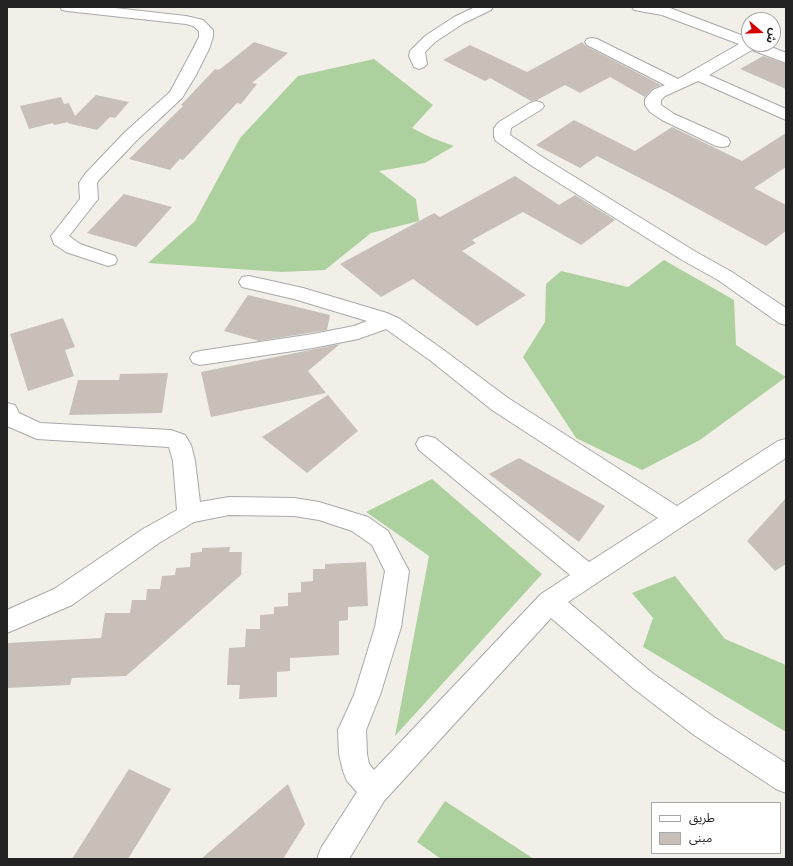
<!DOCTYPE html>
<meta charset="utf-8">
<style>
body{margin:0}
#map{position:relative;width:793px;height:866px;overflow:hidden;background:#f2efe9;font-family:"Varela Round","Noto Sans Arabic",sans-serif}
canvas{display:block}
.frame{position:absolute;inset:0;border:8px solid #222;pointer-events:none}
.legend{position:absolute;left:651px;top:802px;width:130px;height:52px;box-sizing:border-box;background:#fff;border:1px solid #a7a7a7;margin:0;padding:5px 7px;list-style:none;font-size:12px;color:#222}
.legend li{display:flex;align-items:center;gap:8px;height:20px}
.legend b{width:20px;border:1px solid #a7a7a7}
.north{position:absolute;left:741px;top:12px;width:40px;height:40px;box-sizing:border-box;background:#fff;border:1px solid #a7a7a7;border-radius:50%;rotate:109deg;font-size:11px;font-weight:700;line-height:16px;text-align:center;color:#222}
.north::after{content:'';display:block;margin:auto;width:14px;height:18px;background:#d40000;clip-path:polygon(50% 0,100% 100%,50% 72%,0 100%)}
</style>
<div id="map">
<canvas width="793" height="866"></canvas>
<div class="frame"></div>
<ul class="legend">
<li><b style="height:5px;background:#fff"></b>طريق</li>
<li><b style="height:11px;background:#c7bfb8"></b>مبنى</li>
</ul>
<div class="north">ش</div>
</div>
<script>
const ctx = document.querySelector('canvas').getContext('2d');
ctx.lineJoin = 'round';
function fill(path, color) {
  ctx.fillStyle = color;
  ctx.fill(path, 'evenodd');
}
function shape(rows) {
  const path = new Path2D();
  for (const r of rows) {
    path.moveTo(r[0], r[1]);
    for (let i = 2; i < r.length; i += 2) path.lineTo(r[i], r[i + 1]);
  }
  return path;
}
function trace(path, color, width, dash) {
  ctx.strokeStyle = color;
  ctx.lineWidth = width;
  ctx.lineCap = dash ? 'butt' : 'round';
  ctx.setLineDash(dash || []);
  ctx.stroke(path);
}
const forest = shape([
 [374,59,433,105,412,128,432,138,454,146,425,163,379,171,416,199,419,221,371,233,325,270,282,272,148,263,195,221,240,138,298,76],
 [664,260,734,300,736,345,786,377,700,440,642,470,576,438,523,357,545,322,546,284,561,271,628,287],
 [432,479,542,574,395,736,429,556,366,512],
 [675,576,725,639,786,665,786,732,643,647,653,618,632,593],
 [445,801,534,859,441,859,417,842]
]);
const building = shape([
 [254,42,288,53,252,83,257,84,241,104,237,103,183,160,180,159,170,170,129,159,183,106,181,105,215,69,219,70],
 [582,42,586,46,661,85,652,89,645,97,610,77,580,93,565,85,537,100,531,101,490,78,485,81,443,60,470,45,527,72],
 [763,56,786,64,786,89,740,69],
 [96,95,129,102,115,118,110,117,97,130,67,123,69,122,54,125,53,123,29,129,20,106,61,97,64,104,69,103,75,116],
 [574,120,635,151,672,127,742,161,786,133,786,167,754,188,786,205,786,231,766,246,669,193,597,156,580,168,536,145],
 [515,176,559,205,575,195,615,220,581,245,523,212,472,240,476,243,462,251,526,295,477,326,413,279,381,297,340,264,434,213,440,217],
 [124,194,172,207,136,247,87,233],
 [248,295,330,315,327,330,259,341,224,331],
 [63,318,75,347,65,350,74,376,28,391,10,334],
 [340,344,308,371,326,393,211,417,201,372],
 [168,373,162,413,69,415,78,380,119,380,120,374],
 [328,395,358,431,307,473,262,437],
 [519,458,605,506,579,542,489,474],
 [786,498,786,564,775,571,747,541],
 [230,547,229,552,242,552,241,575,126,676,72,678,70,685,7,688,7,643,101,638,105,613,130,613,132,600,146,600,147,589,160,589,162,576,175,575,176,568,190,567,191,553,202,552,202,548],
 [366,562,368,606,348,607,348,620,339,621,339,655,290,658,290,671,277,672,277,697,239,699,240,685,227,685,229,648,245,647,246,629,260,629,260,615,274,614,274,607,288,606,288,593,301,592,301,582,313,581,313,569,325,569,325,564],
 [129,769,171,789,128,859,72,859],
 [288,784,305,824,283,859,201,859]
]);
const minor = shape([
 [60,7,106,7,186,16,203,20,213,30,213,37,209,49,196,75,182,98,137,140,98,181,97,183,98,199,69,236,80,244,115,256,117,260,115,264,108,266,66,252,54,244,51,236,80,199,79,183,85,174,125,132,170,92,193,49,199,37,199,31,193,26,186,24,67,11,62,10,60,7],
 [475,7,493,7,491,10,464,23,435,42,425,52,427,64,424,67,419,69,414,67,409,56,410,51,425,36,454,17,475,7],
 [632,7,670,8,749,38,749,44,764,44,786,53,786,63,752,50,709,75,786,109,786,120,698,81,665,96,661,100,661,105,674,114,728,138,730,142,728,146,722,147,716,146,662,120,650,112,645,105,645,99,653,90,665,85,587,45,585,42,587,39,592,38,597,39,678,79,739,44,662,15,634,10,632,7],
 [536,101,542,103,544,106,542,109,511,128,510,135,544,158,696,252,732,272,786,308,786,325,779,323,718,280,682,260,532,166,496,141,494,137,494,128,499,122,530,103,536,101],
 [249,276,303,288,387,313,400,319,445,351,508,398,677,506,778,441,786,439,786,458,568,602,651,672,714,717,786,763,786,793,776,789,694,735,633,688,551,618,384,801,349,859,317,859,321,848,357,792,347,781,343,771,339,754,338,730,354,695,375,627,385,571,372,545,352,531,319,520,294,516,229,515,194,522,159,543,72,605,7,633,7,610,54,589,143,529,177,510,173,461,169,447,37,439,7,426,7,403,15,405,19,413,40,423,171,430,185,435,191,445,195,461,200,502,229,497,294,498,319,502,368,517,388,531,409,571,401,627,380,695,366,730,367,754,369,764,374,770,541,594,570,575,419,450,416,444,419,438,427,436,435,438,589,562,658,518,492,410,431,361,386,329,358,339,313,348,200,365,193,363,190,358,193,353,200,351,313,334,354,326,367,321,294,299,242,287,239,282,242,277,249,276]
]);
fill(forest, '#add19e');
fill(building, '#c7bfb8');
trace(minor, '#a9a9a9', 2);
fill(minor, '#fff');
</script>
